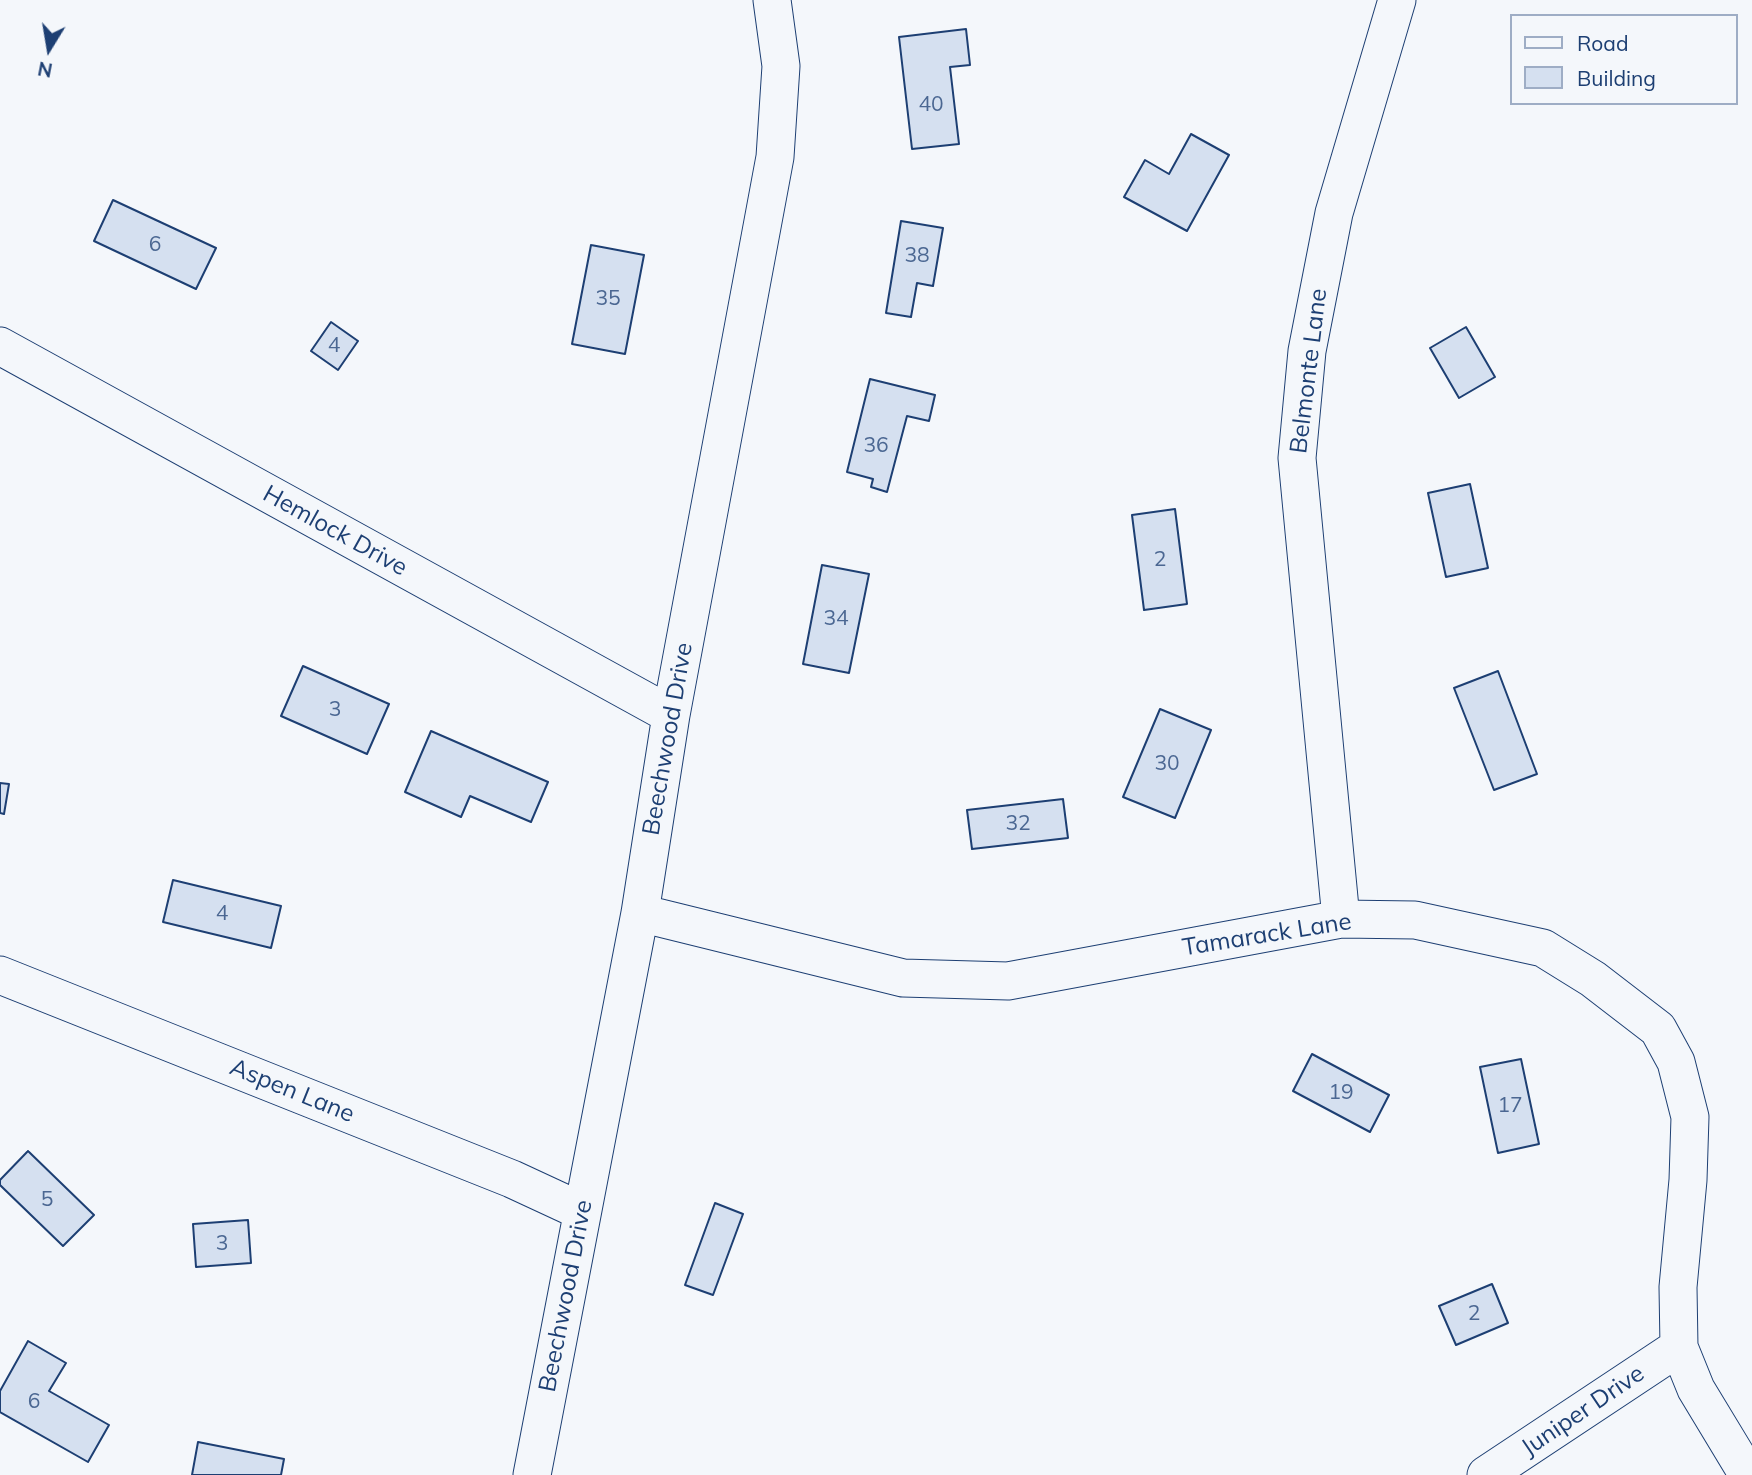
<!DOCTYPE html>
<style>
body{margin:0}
#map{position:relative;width:1752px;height:1475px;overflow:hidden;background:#f4f7fb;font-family:Mulish,sans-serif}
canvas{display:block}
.legend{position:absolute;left:1510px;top:14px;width:228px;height:91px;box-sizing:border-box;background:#f4f7fb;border:2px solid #9eadc5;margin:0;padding:9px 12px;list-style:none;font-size:21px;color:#1d3f73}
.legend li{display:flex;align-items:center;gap:14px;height:35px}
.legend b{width:35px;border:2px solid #9eadc5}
.north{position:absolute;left:14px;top:14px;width:70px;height:70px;-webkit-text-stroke:5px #f4f7fb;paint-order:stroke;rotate:191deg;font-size:19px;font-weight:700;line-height:28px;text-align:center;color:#1d3f73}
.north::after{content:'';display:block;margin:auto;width:24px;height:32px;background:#1d3f73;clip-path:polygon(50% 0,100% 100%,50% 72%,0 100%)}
</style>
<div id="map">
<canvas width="1752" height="1475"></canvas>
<ul class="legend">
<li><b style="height:9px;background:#f4f7fb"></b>Road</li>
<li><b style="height:19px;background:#d5e0f0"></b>Building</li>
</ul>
<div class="north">N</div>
</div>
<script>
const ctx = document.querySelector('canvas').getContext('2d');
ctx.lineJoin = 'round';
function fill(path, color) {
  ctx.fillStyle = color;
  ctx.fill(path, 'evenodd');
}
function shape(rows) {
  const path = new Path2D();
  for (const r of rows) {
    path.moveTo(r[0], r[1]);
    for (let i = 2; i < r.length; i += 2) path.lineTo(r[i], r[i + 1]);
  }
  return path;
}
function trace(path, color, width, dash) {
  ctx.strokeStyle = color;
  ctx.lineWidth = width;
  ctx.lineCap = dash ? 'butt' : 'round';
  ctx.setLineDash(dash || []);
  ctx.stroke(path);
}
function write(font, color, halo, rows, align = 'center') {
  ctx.font = font + ' Mulish,sans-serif';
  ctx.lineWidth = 5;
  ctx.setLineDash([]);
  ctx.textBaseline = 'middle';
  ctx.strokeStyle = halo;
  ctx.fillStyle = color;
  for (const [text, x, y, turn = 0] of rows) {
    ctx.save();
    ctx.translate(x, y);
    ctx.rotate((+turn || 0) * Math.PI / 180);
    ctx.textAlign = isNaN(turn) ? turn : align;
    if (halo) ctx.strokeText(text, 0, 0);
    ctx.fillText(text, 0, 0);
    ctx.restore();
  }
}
const building = shape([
 [966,29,970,65,950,67,959,144,912,149,899,37,966,29],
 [1191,134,1229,155,1187,231,1124,197,1145,160,1169,174,1191,134],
 [113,200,216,248,196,289,94,241,113,200],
 [901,221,943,228,933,286,917,283,911,317,886,313,901,221],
 [591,245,644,255,625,354,572,344,591,245],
 [331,322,358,341,338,370,311,351,331,322],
 [1466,327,1495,377,1459,398,1430,348,1466,327],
 [870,379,935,395,929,421,907,416,887,492,871,487,873,479,847,472,870,379],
 [1470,484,1488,568,1446,577,1428,493,1470,484],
 [1175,509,1187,604,1144,610,1132,515,1175,509],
 [822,565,869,574,849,673,803,664,822,565],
 [303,666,389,704,367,754,281,716,303,666],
 [1498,671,1537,774,1494,790,1454,688,1498,671],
 [1160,709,1211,730,1175,818,1123,797,1160,709],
 [431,731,548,782,531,822,470,796,461,817,405,792,431,731],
 [0,783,9,784,4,814,0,813,0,783],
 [1063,799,1068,838,972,849,967,810,1063,799],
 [173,880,281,906,271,948,163,922,173,880],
 [1312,1054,1389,1095,1370,1132,1293,1091,1312,1054],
 [1521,1059,1539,1144,1498,1153,1480,1067,1521,1059],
 [28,1151,94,1215,63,1246,0,1185,0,1180,28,1151],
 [715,1203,743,1214,713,1295,685,1285,715,1203],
 [248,1220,251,1263,196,1267,193,1224,248,1220],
 [1492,1284,1508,1323,1456,1345,1439,1306,1492,1284],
 [28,1341,66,1363,49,1391,109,1425,88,1462,0,1412,0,1391,28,1341],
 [198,1442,284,1459,281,1475,192,1475,198,1442]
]);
const minor = shape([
 [0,346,671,715],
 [640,913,903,978,1008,981,1341,919,1415,920,1543,948,1593,979,1658,1029,1676,1062,1690,1117,1688,1180,1678,1287,1679,1347,1696,1389,1748,1475],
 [1341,919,1297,458,1307,351,1334,213,1397,0],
 [0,975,512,1179,581,1211],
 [532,1475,640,913,671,715,775,157,781,66,772,0],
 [1486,1475,1679,1347]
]);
const numberNames = [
 ["40",931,105],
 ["6",155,245],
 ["38",917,256],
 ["35",608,299],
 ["4",334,346],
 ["36",876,446],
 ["2",1160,560],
 ["34",836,619],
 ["3",335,710],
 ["30",1167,764],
 ["32",1018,824],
 ["4",222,914],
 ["19",1341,1093],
 ["17",1510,1106],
 ["5",47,1200],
 ["3",222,1244],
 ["2",1474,1314],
 ["6",34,1402]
];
const streetNames = [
 ["Belmonte Lane",1309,371,-83],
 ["Hemlock Drive",335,531,29],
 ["Beechwood Drive",668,739,-80],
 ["Tamarack Lane",1267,935,-9],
 ["Aspen Lane",292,1091,22],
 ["Beechwood Drive",566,1296,-79],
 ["Juniper Drive",1583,1411,-34]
];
fill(building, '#d5e0f0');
trace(building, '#1d3f73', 2);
trace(minor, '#1d3f73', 39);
trace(minor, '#f4f7fb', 37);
write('21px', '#4b6792', null, numberNames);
write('24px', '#1d3f73', '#f4f7fb', streetNames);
</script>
